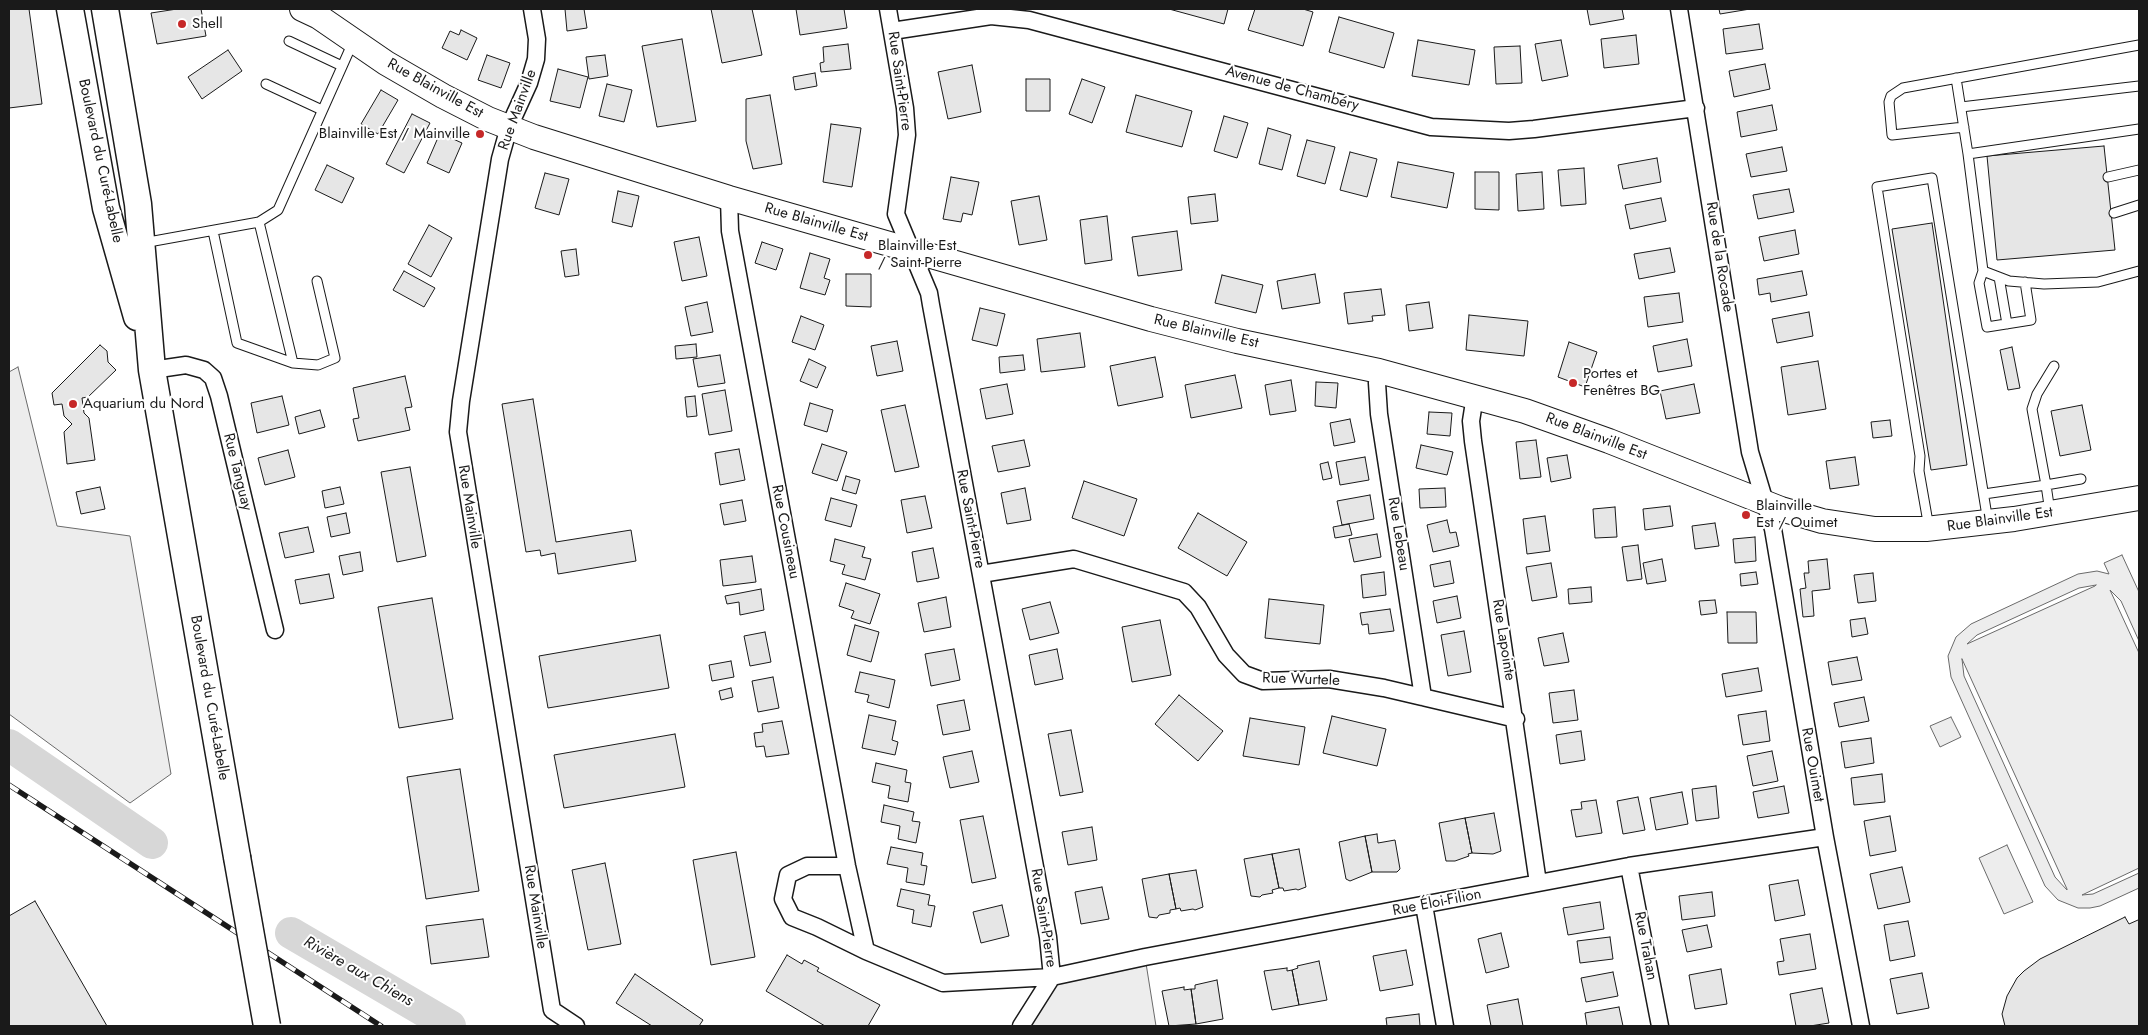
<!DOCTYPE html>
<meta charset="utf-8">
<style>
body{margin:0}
#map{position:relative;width:2148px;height:1035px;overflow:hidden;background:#fff;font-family:Jost,sans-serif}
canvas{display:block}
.frame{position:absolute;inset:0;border:10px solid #1a1a1a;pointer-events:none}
</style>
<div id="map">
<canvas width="2148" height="1035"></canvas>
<div class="frame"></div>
</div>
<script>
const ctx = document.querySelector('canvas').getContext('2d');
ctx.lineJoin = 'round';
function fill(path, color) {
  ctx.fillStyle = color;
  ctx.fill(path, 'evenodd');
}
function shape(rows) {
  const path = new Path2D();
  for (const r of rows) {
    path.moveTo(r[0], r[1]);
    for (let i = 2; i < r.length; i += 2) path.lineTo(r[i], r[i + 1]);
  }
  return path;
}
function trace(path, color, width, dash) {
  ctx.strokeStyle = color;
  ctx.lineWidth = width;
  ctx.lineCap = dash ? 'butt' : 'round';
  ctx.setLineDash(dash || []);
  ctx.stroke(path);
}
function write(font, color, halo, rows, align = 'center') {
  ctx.font = font + ' Jost,sans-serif';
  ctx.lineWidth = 4;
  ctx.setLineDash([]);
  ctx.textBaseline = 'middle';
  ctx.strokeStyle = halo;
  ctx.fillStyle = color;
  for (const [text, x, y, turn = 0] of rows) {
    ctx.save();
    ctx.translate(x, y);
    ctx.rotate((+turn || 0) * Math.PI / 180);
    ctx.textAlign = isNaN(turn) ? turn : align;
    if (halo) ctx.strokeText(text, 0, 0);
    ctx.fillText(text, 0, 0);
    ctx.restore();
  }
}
const green = shape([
 [18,367,57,526,130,536,171,774,130,803,9,714,9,372,18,367],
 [2122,555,2139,592,2139,641,2121,601,2110,590,2139,653,2139,868,2082,895,2093,894,2139,873,2139,888,2100,906,2090,908,2078,908,2058,900,2045,886,1951,677,1948,656,1956,637,1971,624,2078,574,2097,571,2109,574,2104,563,2122,555],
 [2096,585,2095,586,1967,644,1977,635,2079,588,2096,585],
 [1962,659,2067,889,2067,890,2055,877,1964,676,1962,659],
 [1951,717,1961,737,1940,747,1930,726,1951,717],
 [2007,845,2033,902,2004,914,1979,858,2007,845],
 [1145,957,1156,1026,1021,1026,1052,977,1145,957]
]);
const river = shape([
 [9,745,152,843],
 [291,933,450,1026]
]);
const building = shape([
 [9,9,29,9,42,104,9,108,9,9],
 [177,9,201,9,206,36,157,44,151,13,177,9],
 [565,9,584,9,587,28,567,31,565,9],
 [711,9,752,9,762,55,722,63,711,9],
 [796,9,844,9,847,28,800,35,796,9],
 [1169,9,1228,9,1224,24,1169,9],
 [1255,9,1303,9,1313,12,1303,46,1248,30,1255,9],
 [1587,9,1622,9,1624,19,1590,25,1587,9],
 [1719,9,1750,9,1720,14,1719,9],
 [1339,17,1394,33,1384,68,1329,52,1339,17],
 [1759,24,1763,49,1726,54,1723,29,1759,24],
 [461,30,477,38,467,60,442,48,450,31,459,35,461,30],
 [1636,35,1639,64,1604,68,1601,39,1636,35],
 [682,39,696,121,657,127,642,46,682,39],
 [1418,40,1475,50,1469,85,1412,76,1418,40],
 [1561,40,1568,76,1542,81,1535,44,1561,40],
 [848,44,851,69,821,72,820,63,824,62,823,47,848,44],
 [1520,46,1522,83,1496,84,1494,47,1520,46],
 [228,50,242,71,202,99,188,77,228,50],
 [487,55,510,63,501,88,478,80,487,55],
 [605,55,608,76,589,79,586,57,605,55],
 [1765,64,1770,89,1734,97,1729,71,1765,64],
 [972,65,981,112,948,119,938,72,972,65],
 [558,69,588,77,580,108,550,101,558,69],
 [815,73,817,86,795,90,793,77,815,73],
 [1026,79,1050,79,1050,111,1026,111,1026,79],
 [1082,79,1105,87,1092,123,1069,114,1082,79],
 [607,84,632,90,624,122,599,116,607,84],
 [381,90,398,100,378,134,361,124,381,90],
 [770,95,782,164,753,169,746,141,746,99,770,95],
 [1136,95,1192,111,1182,147,1126,132,1136,95],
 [1772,105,1777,130,1741,137,1737,112,1772,105],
 [412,114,430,123,404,173,386,164,412,114],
 [1224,116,1248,123,1237,158,1214,151,1224,116],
 [831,124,861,128,852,187,823,182,831,124],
 [1268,128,1291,135,1282,170,1259,164,1268,128],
 [440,133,462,143,449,173,427,163,440,133],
 [1307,140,1335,147,1325,184,1297,176,1307,140],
 [2104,146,2115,250,1997,260,1987,156,2104,146],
 [1782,147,1787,171,1751,177,1746,154,1782,147],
 [1350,152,1377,159,1367,197,1340,190,1350,152],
 [1657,158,1661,182,1623,189,1618,165,1657,158],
 [1398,162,1454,173,1447,208,1391,197,1398,162],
 [327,165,354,178,342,203,315,190,327,165],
 [1584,168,1586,204,1561,206,1558,170,1584,168],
 [1475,172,1499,172,1499,210,1475,209,1475,172],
 [1542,172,1544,209,1518,211,1516,174,1542,172],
 [545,173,569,179,559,215,535,208,545,173],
 [951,177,979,182,972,215,963,213,961,222,943,219,951,177],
 [1789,189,1794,212,1758,219,1753,195,1789,189],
 [618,191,639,196,632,227,612,222,618,191],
 [1215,194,1218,221,1191,224,1188,197,1215,194],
 [1039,196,1047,240,1019,245,1011,201,1039,196],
 [1661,198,1666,221,1630,229,1625,205,1661,198],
 [1107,216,1112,260,1085,264,1080,220,1107,216],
 [1932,223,1967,465,1931,470,1892,229,1932,223],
 [429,225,452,238,431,277,408,264,429,225],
 [1795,230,1799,254,1764,261,1759,237,1795,230],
 [1177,231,1182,270,1138,276,1132,237,1177,231],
 [699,237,707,276,682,281,674,242,699,237],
 [762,242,783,249,776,270,755,263,762,242],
 [1670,248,1675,272,1639,279,1634,254,1670,248],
 [576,249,579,275,565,277,561,251,576,249],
 [810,253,830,259,824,278,830,280,825,295,800,288,810,253],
 [404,271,435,288,424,307,393,290,404,271],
 [1802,271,1807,295,1771,302,1770,293,1759,295,1757,279,1802,271],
 [846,274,871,274,871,307,846,306,846,274],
 [1315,274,1320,303,1282,309,1277,281,1315,274],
 [1222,275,1263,285,1256,313,1215,303,1222,275],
 [1381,289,1385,315,1372,316,1373,321,1348,324,1344,293,1381,289],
 [1679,293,1683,322,1648,327,1644,297,1679,293],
 [707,302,713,332,691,336,685,307,707,302],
 [1429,302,1433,328,1409,331,1406,305,1429,302],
 [980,308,1005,314,997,346,972,340,980,308],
 [1809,312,1813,336,1777,343,1772,319,1809,312],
 [1469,315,1528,321,1524,356,1466,350,1469,315],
 [801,316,824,325,815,350,792,342,801,316],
 [1080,333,1085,367,1041,372,1037,339,1080,333],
 [1687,339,1692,366,1658,372,1653,346,1687,339],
 [897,341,903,371,877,376,871,346,897,341],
 [1569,342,1597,352,1585,387,1558,377,1569,342],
 [696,344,697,357,676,359,675,346,696,344],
 [100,345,107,351,108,362,116,370,88,397,82,398,84,413,89,418,95,460,67,464,64,432,72,424,64,416,62,404,54,405,52,393,100,345],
 [2012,347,2020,388,2008,390,2000,350,2012,347],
 [720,355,725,383,698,387,693,359,720,355],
 [1023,355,1025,370,1000,373,999,357,1023,355],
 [1155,357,1163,397,1118,406,1110,366,1155,357],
 [809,359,826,367,817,388,800,381,809,359],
 [1818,361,1826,409,1788,415,1781,367,1818,361],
 [1235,375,1242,408,1191,418,1185,385,1235,375],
 [405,376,412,407,405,408,410,430,358,441,353,419,359,418,353,388,405,376],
 [1291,380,1296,411,1270,415,1265,385,1291,380],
 [1316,382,1338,383,1336,408,1315,406,1316,382],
 [1007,384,1013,414,986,419,980,389,1007,384],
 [1694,384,1700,413,1666,419,1660,391,1694,384],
 [725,390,732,431,709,435,702,394,725,390],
 [282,396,289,425,257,433,251,403,282,396],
 [695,396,697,416,687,417,685,397,695,396],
 [533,399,556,542,631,530,636,561,558,574,555,553,541,556,540,550,526,552,502,404,533,399],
 [810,403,833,410,827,432,804,425,810,403],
 [905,405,919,467,895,472,881,410,905,405],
 [2082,405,2091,450,2060,456,2051,411,2082,405],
 [320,410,325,427,299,434,295,417,320,410],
 [1429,412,1452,413,1450,436,1427,434,1429,412],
 [1350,419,1355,442,1334,446,1330,423,1350,419],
 [1890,420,1892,436,1873,438,1871,422,1890,420],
 [1024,440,1030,466,998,472,992,446,1024,440],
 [1536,440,1541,477,1520,479,1516,442,1536,440],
 [822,444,847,452,837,481,812,473,822,444],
 [1421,445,1453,452,1447,475,1416,468,1421,445],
 [739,449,745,480,720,485,715,453,739,449],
 [288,450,295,477,265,485,258,458,288,450],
 [1567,455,1571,478,1551,482,1547,458,1567,455],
 [1365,457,1369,480,1340,485,1336,462,1365,457],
 [1855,457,1859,485,1830,489,1826,461,1855,457],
 [1328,462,1332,478,1323,480,1320,464,1328,462],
 [410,467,426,556,397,562,381,472,410,467],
 [846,476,860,480,856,494,842,490,846,476],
 [1084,481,1137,499,1124,536,1072,518,1084,481],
 [100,487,105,509,81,514,76,492,100,487],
 [340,487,344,504,325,508,322,491,340,487],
 [1025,488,1031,520,1007,524,1001,493,1025,488],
 [1445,488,1446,507,1420,508,1419,489,1445,488],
 [1370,495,1374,519,1342,525,1337,501,1370,495],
 [925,496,932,528,907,533,901,500,925,496],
 [831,498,857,505,851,527,825,520,831,498],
 [742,500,746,521,724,525,720,504,742,500],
 [1670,506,1673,526,1645,530,1643,509,1670,506],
 [1615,507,1617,537,1595,538,1593,509,1615,507],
 [346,513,350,533,331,537,327,517,346,513],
 [1198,513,1247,542,1227,576,1178,548,1198,513],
 [1545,516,1550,551,1527,554,1523,519,1545,516],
 [1447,520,1450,533,1456,532,1459,546,1433,552,1427,525,1447,520],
 [1715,523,1719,546,1695,549,1692,526,1715,523],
 [1349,524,1352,535,1335,538,1333,527,1349,524],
 [308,527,314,552,285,558,279,533,308,527],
 [1377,534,1381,557,1354,562,1349,539,1377,534],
 [1755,537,1756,561,1735,563,1733,539,1755,537],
 [835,539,865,547,862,557,871,559,865,580,842,574,845,565,830,561,835,539],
 [1638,545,1642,579,1627,581,1622,547,1638,545],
 [933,548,939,578,917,582,912,552,933,548],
 [360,552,363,571,343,575,339,556,360,552],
 [752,556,756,582,723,586,720,560,752,556],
 [1662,559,1666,581,1647,584,1643,563,1662,559],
 [1827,559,1830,589,1812,591,1814,616,1803,617,1800,589,1806,588,1804,573,1809,573,1808,561,1827,559],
 [1450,561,1454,583,1434,587,1430,565,1450,561],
 [1551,563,1557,597,1532,601,1526,567,1551,563],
 [1384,572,1386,595,1363,598,1361,575,1384,572],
 [1756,572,1758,584,1741,586,1740,574,1756,572],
 [1873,573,1876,601,1858,603,1854,575,1873,573],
 [329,574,334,598,300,604,295,580,329,574],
 [846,583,880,594,870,624,851,618,854,611,839,606,846,583],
 [1591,587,1592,602,1569,604,1568,589,1591,587],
 [761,589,764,610,740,615,739,602,727,604,725,596,761,589],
 [1457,596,1461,618,1437,623,1433,601,1457,596],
 [946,597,951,627,924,632,918,603,946,597],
 [432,598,453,719,399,728,378,607,432,598],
 [1269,599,1324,605,1320,644,1265,638,1269,599],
 [1715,600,1717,613,1701,615,1699,601,1715,600],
 [1050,602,1059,633,1030,640,1022,609,1050,602],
 [1390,609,1394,631,1369,634,1368,624,1362,625,1360,613,1390,609],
 [1727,612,1756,612,1757,643,1728,643,1727,612],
 [1865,618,1868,634,1852,637,1850,620,1865,618],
 [1160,620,1171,675,1132,682,1122,627,1160,620],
 [855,625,879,632,871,662,847,655,855,625],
 [1464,631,1471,672,1448,676,1441,635,1464,631],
 [765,632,771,662,750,666,744,636,765,632],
 [1563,633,1569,662,1544,666,1538,638,1563,633],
 [660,635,669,688,548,708,539,656,660,635],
 [954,649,960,680,931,686,925,654,954,649],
 [1057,649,1063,679,1035,685,1029,655,1057,649],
 [1857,657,1862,680,1832,685,1828,662,1857,657],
 [731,661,734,677,712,681,709,665,731,661],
 [1758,668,1762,691,1726,697,1722,674,1758,668],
 [860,672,895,680,889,708,867,702,869,695,855,692,860,672],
 [773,677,779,708,758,712,752,681,773,677],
 [731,688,733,697,721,700,719,691,731,688],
 [1574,690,1578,720,1553,723,1549,693,1574,690],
 [1179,695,1223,731,1198,761,1155,724,1179,695],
 [1864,697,1869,721,1839,727,1834,703,1864,697],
 [964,700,970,730,943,735,937,705,964,700],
 [1766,711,1770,741,1743,745,1738,715,1766,711],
 [869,715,896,721,892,740,898,742,895,755,862,748,869,715],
 [1332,716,1386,729,1377,766,1323,753,1332,716],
 [1250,718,1305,727,1299,765,1243,756,1250,718],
 [782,721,789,754,766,757,764,746,756,747,754,733,763,732,762,724,782,721],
 [1071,730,1083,792,1060,796,1048,734,1071,730],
 [1581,731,1585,760,1560,764,1556,735,1581,731],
 [675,734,685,787,564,808,554,755,675,734],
 [1871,738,1874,763,1845,768,1841,742,1871,738],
 [972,751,979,782,950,788,943,757,972,751],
 [1772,751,1778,781,1753,786,1747,756,1772,751],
 [876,763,907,770,905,782,911,783,908,802,888,798,890,786,872,782,876,763],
 [460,769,479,891,426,899,407,777,460,769],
 [1882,774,1885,802,1854,805,1851,778,1882,774],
 [1716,786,1719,818,1696,821,1692,789,1716,786],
 [1784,786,1789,813,1758,818,1753,792,1784,786],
 [1682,792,1688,824,1656,830,1650,798,1682,792],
 [1638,797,1645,830,1623,834,1617,801,1638,797],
 [1596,800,1602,833,1576,837,1571,810,1582,809,1581,802,1596,800],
 [884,805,914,812,912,821,920,822,916,843,898,839,900,826,881,822,884,805],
 [1494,813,1501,851,1493,854,1472,853,1465,818,1494,813],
 [983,816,996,878,972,883,960,820,983,816],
 [1890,816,1896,851,1870,856,1864,821,1890,816],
 [1465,818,1472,853,1468,854,1469,856,1455,861,1446,861,1439,823,1465,818],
 [1092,827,1097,860,1068,865,1062,832,1092,827],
 [1377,834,1378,843,1395,840,1400,869,1397,872,1372,872,1365,836,1377,834],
 [1365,836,1372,872,1350,881,1346,879,1339,842,1365,836],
 [891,847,923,853,921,865,927,866,924,885,906,882,908,868,887,864,891,847],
 [1299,849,1306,887,1298,890,1296,889,1284,891,1283,888,1279,888,1272,854,1299,849],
 [736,852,755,957,711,965,693,860,736,852],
 [1272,854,1279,888,1272,890,1273,893,1262,895,1260,897,1251,896,1244,859,1272,854],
 [605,863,621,944,588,950,572,870,605,863],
 [1902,867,1910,902,1878,909,1870,874,1902,867],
 [1196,870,1203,907,1195,910,1193,909,1181,911,1180,908,1176,909,1169,874,1196,870],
 [1169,874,1176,909,1170,910,1170,913,1159,915,1157,918,1149,917,1142,879,1169,874],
 [1798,880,1805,915,1775,921,1769,885,1798,880],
 [1102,887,1109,919,1081,924,1075,892,1102,887],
 [901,889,930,895,928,905,935,906,931,927,912,923,914,910,897,906,901,889],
 [1712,892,1715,916,1682,920,1679,896,1712,892],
 [35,901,107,1026,9,1026,9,916,35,901],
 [1600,902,1604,929,1568,935,1563,908,1600,902],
 [1002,905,1009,936,981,943,973,912,1002,905],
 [2125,917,2129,924,2138,920,2139,921,2139,1026,2005,1026,2002,1014,2007,996,2017,978,2024,971,2040,959,2125,917],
 [483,919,489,957,431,964,426,926,483,919],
 [1908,921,1915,956,1890,961,1884,925,1908,921],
 [1707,925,1712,947,1687,952,1682,930,1707,925],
 [1501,933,1509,967,1486,973,1478,939,1501,933],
 [1810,934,1816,969,1779,975,1777,962,1784,961,1780,939,1810,934],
 [1610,937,1613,959,1580,963,1577,941,1610,937],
 [1406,950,1413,985,1380,991,1373,956,1406,950],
 [787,955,802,964,804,960,819,968,817,971,880,1005,868,1026,825,1026,766,991,787,955],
 [1319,961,1327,1000,1299,1005,1292,970,1298,968,1297,966,1319,961],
 [1287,968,1287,971,1292,970,1299,1005,1272,1010,1264,971,1287,968],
 [1721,969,1727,1004,1695,1009,1689,975,1721,969],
 [1613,972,1618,996,1586,1002,1581,978,1613,972],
 [1922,973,1929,1008,1897,1014,1890,979,1922,973],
 [635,974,703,1020,699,1026,652,1026,616,1003,635,974],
 [1217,980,1223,1019,1196,1024,1191,989,1195,989,1195,985,1217,980],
 [1184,987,1184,990,1191,989,1196,1024,1169,1026,1162,991,1184,987],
 [1822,988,1829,1023,1810,1026,1796,1026,1790,994,1822,988],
 [1518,999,1523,1026,1491,1026,1487,1005,1518,999],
 [1619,1007,1623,1026,1587,1026,1585,1013,1619,1007],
 [1419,1014,1420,1026,1387,1026,1386,1018,1419,1014]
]);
const lane = shape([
 [289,41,342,66],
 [1956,78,1968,154],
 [266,84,322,110],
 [1961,107,2139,86],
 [1964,127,1892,135,1889,102,1891,96,1903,88,2139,45],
 [2139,129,1968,154,1983,271,2009,281,2044,284,2098,282,2139,271],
 [2108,177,2139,170],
 [2114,213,2139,205],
 [259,222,293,363,318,365,335,358,317,281],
 [213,231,237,343,293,363],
 [143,243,259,222,278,210,353,42],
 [1983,271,1979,283,1987,327,2031,320,2025,282],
 [1999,277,2007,324],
 [2054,366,2037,394,2032,409,2046,485,2081,479],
 [1984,494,2046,485,2050,512],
 [1929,528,1919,471,1920,456,1877,187,1932,178,1988,522]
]);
const street = shape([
 [532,9,537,39,536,59,529,83,509,127,500,159,461,401,458,432,552,1010,576,1026],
 [888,9,905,108,907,135,896,214,929,293,931,305,1048,937,1052,977,1021,1026],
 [1679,9,1750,452,1773,529,1825,837,1861,1026],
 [892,31,991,16,1029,20,1431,127,1509,131,1534,129,1696,108],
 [729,198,730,231,847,866,866,951,943,983,1052,977,1145,957,1629,866,1825,837],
 [152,370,186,365,204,370,213,378,219,396,275,630],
 [1379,371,1377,383,1379,414,1423,697],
 [1475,396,1471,421,1473,441,1538,883],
 [981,574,1074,559,1184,592,1198,607,1226,655,1244,674,1263,681,1329,679,1384,688,1516,719],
 [847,866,807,866,788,875,783,899,792,917,817,927,866,951],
 [1629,866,1660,1026],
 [1424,905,1445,1026]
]);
const secondary = shape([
 [302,9,319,17,386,63,443,96,488,119,534,137,729,198,1151,319,1237,341,1379,371,1525,411,1609,441,1781,509,1822,521,1875,529,1926,529,2014,519,2139,498]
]);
const primary = shape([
 [70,9,106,208,137,317],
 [105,9,138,204,152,370,237,857]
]);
const rail = shape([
 [9,785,381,1026]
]);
const primaryBridge = shape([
 [237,857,267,1026]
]);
const markers = [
 [182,24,5,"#c62828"],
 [480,134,5,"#c62828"],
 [868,255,5,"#c62828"],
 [1573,383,5,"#c62828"],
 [73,404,5,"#c62828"],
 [1746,515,5,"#c62828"]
];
const poiNames = [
 ["Shell",192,24],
 ["Blainville Est / Mainville",470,134,"right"],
 ["Blainville Est",878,246],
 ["/ Saint-Pierre",878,263],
 ["Portes et",1583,374],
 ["Fenêtres BG",1583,391],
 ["Aquarium du Nord",83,404],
 ["Blainville",1756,506],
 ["Est / Ouimet",1756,523]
];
const streetNames = [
 ["Rue Saint-Pierre",899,81,82],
 ["Rue Blainville Est",435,89,29],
 ["Avenue de Chambéry",1292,89,15],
 ["Rue Mainville",518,110,-70],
 ["Boulevard du Curé-Labelle",100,161,78],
 ["Rue Blainville Est",816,223,16],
 ["Rue de la Rocade",1719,257,81],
 ["Rue Blainville Est",1206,332,13],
 ["Rue Blainville Est",1596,437,21],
 ["Rue Tanguay",237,472,76],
 ["Rue Mainville",469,507,81],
 ["Rue Saint-Pierre",970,519,79],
 ["Rue Blainville Est",2000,520,-8],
 ["Rue Cousineau",785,532,79],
 ["Rue Lebeau",1398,534,81],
 ["Rue Lapointe",1503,640,81],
 ["Rue Wurtele",1301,680,2],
 ["Boulevard du Curé-Labelle",209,698,80],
 ["Rue Ouimet",1812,765,80],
 ["Rue Éloi-Filion",1437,903,-11],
 ["Rue Mainville",535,907,81],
 ["Rue Saint-Pierre",1043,918,81],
 ["Rue Trahan",1645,946,79]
];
const waterNames = [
 ["Rivière aux Chiens",358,972,30]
];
fill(green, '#ededed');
trace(green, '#6a6a6a', 1);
trace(river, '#d7d7d7', 32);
fill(building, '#e6e6e6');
trace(building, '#1a1a1a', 1);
trace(lane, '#1a1a1a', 11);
trace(street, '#1a1a1a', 19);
trace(secondary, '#1a1a1a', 26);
trace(primary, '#1a1a1a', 29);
trace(lane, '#fff', 9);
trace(street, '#fff', 16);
trace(secondary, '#fff', 24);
trace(primary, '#fff', 26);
trace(rail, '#1a1a1a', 5.5);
trace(rail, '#fff', 4, [11]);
trace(primaryBridge, '#1a1a1a', 29, []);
trace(primaryBridge, '#fff', 26);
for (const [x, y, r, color] of markers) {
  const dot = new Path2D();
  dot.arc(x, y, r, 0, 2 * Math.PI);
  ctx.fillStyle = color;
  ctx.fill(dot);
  trace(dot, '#fff', 2);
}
write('15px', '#1a1a1a', '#fff', poiNames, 'left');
write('15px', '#1a1a1a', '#fff', streetNames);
write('italic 16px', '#1a1a1a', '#fff', waterNames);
</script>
